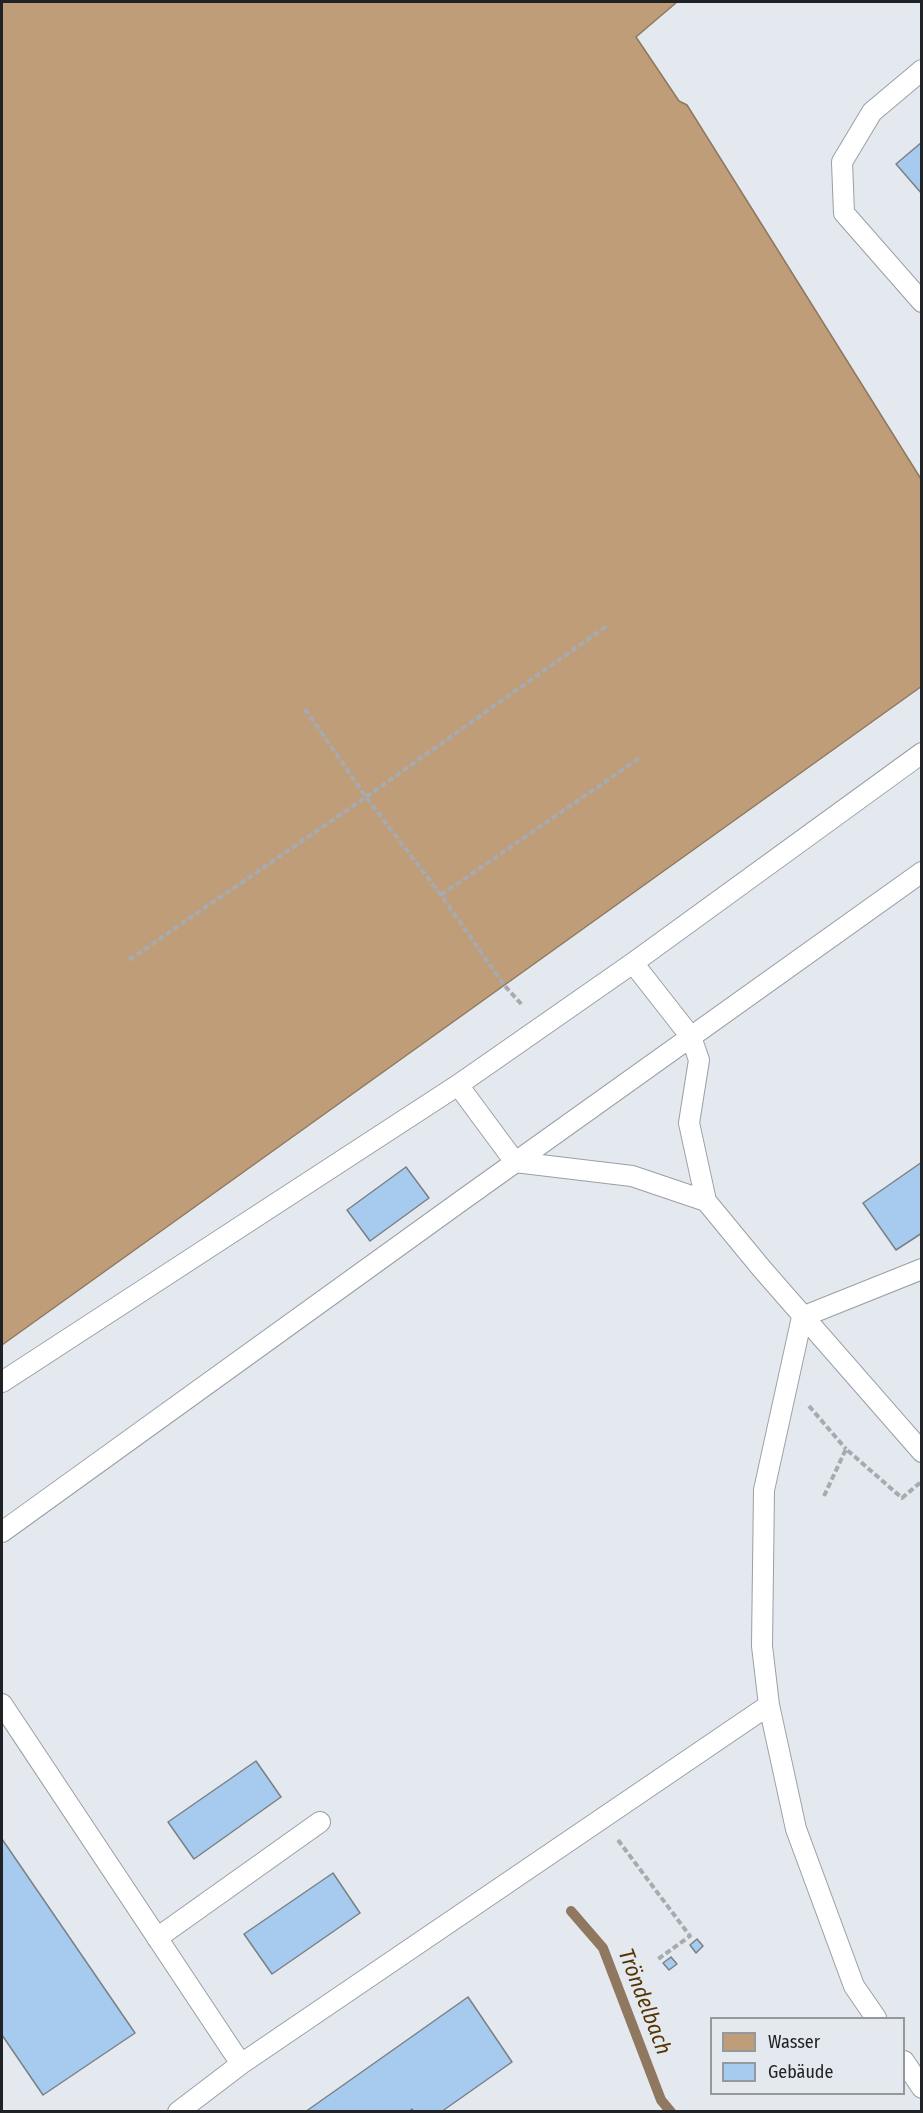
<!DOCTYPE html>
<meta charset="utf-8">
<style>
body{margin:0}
#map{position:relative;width:923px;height:2113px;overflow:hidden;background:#e3e9ef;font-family:"Fira Sans Condensed",sans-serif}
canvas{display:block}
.frame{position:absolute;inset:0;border:3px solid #202225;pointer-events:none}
.legend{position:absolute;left:710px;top:2017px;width:195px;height:78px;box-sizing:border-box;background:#e3e9ef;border:2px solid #95999e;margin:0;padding:8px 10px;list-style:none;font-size:18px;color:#202225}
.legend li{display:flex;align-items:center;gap:12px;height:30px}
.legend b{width:30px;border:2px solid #95999e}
</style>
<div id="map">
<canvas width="923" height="2113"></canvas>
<div class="frame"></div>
<ul class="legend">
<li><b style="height:16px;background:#be9d78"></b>Wasser</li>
<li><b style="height:16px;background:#a6cbef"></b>Gebäude</li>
</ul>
</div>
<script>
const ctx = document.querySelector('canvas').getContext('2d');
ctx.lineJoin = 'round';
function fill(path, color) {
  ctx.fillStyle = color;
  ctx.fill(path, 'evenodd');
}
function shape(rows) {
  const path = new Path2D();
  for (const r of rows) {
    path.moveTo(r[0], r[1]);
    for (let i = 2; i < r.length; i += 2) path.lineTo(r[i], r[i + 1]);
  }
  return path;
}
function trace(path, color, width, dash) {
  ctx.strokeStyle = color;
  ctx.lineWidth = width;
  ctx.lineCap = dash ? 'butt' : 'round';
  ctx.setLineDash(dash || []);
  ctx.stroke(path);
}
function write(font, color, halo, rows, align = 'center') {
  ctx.font = font + ' "Fira Sans Condensed",sans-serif';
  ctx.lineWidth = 6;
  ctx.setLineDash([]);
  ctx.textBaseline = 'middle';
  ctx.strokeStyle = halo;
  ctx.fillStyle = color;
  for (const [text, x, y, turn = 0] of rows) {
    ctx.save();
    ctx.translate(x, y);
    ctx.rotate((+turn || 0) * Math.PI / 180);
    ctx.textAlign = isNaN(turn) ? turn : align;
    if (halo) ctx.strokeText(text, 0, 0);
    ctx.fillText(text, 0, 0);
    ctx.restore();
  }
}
const water = shape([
 [2,2,677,2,636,37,679,101,687,105,921,479,922,686,2,1345,2,2]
]);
const stream = shape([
 [571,1911,603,1948,661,2100,671,2112]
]);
const building = shape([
 [922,142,922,194,896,164,922,142],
 [922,1162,922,1233,896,1250,863,1203,922,1162],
 [406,1167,429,1198,370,1241,347,1210,406,1167],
 [256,1761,281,1797,194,1859,168,1822,256,1761],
 [2,1839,135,2033,43,2095,2,2035,2,1839],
 [333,1873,360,1913,272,1974,244,1934,333,1873],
 [697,1939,703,1946,696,1953,690,1945,697,1939],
 [671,1957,677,1964,669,1970,663,1963,671,1957],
 [468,1997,512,2062,441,2112,414,2112,412,2109,408,2112,305,2112,468,1997]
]);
const path = shape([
 [305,709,366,797,441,895,504,985,523,1006],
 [441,895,641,757],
 [129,960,366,797,608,625],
 [809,1406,846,1449],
 [824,1496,846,1449,902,1498,922,1481],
 [618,1840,690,1936,658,1959]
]);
const service = shape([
 [922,70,872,112,842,162,844,213,922,302],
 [633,963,691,1037,699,1060,689,1123,706,1201,762,1269,922,1452],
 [458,1085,515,1162,632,1176,706,1201],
 [2,1382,458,1085,633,963,922,753],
 [2,1532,461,1201,922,872],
 [2,1704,241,2064],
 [157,1938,320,1822],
 [876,2018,854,1986,796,1829,769,1705,762,1646,764,1490,802,1317,922,1269],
 [904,2061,922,2088],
 [178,2112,241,2064,769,1705]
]);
const waterNames = [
 ["Tröndelbach",644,2002,69]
];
fill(water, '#be9d78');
trace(water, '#8f785f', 1.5);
trace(stream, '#8f785f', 10);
fill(building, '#a6cbef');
trace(building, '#7b8086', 1.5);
trace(service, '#9a9fa4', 22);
trace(path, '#a7abb0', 4, [6, 3]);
trace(service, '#fff', 20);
write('italic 22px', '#553403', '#e3e9ef', waterNames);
</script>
